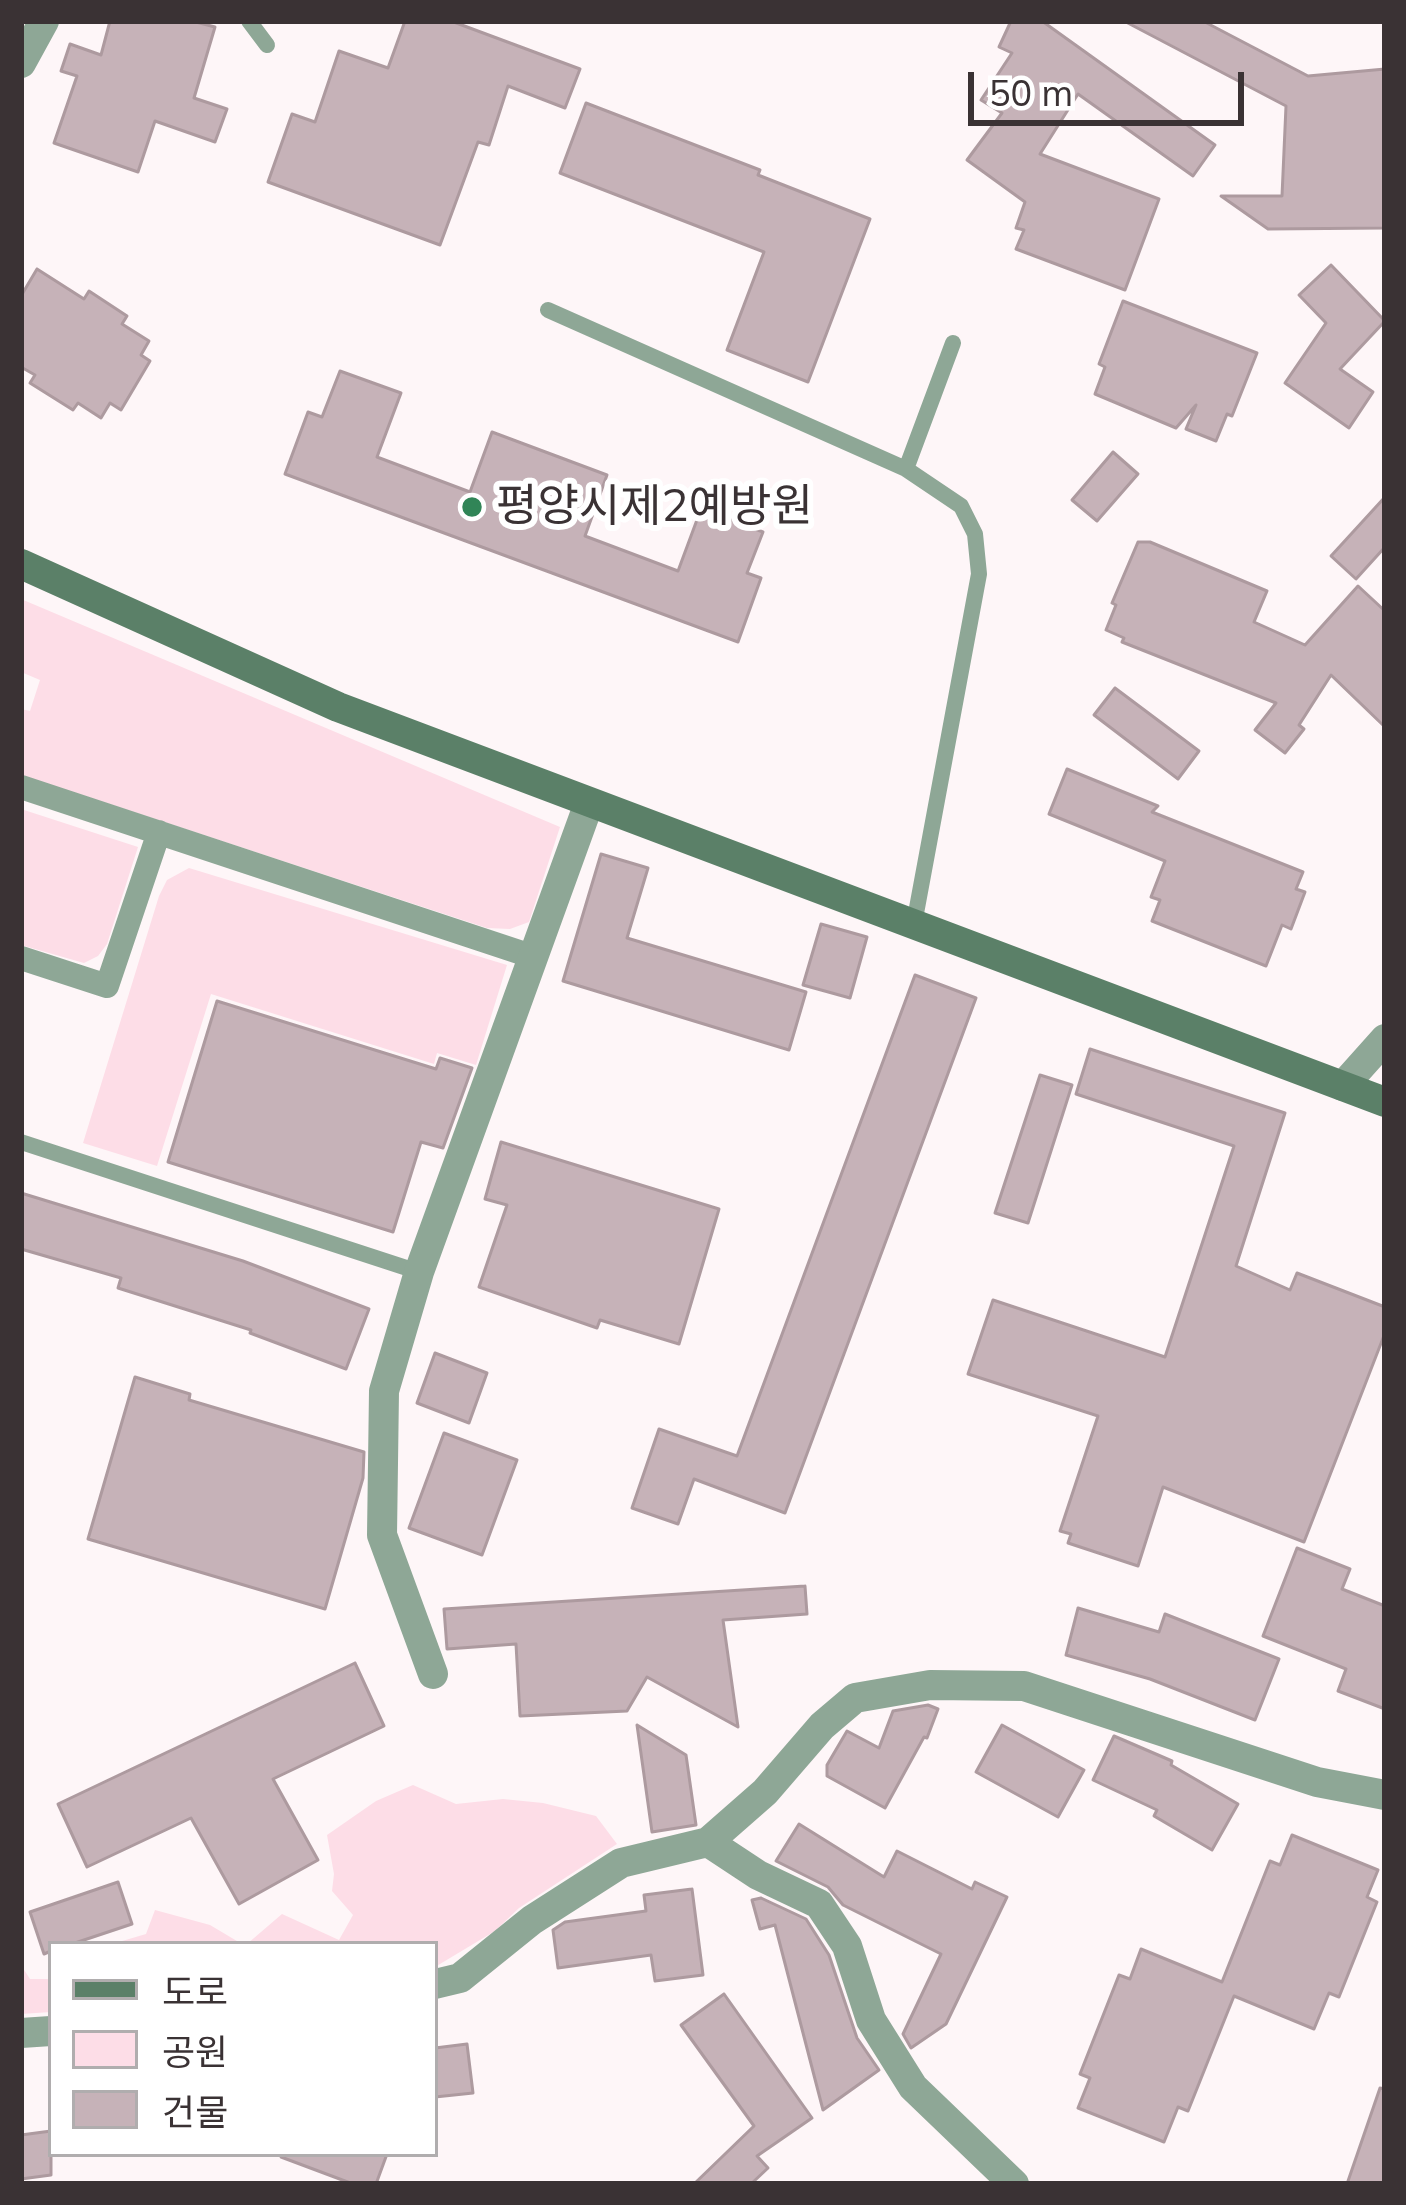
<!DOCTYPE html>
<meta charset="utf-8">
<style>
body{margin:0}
#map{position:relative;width:1406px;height:2205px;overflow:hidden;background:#fef6f8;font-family:Mulish,"Noto Sans KR",sans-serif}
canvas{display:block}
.frame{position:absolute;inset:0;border:24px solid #3a3234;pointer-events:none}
.legend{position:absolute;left:48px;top:1941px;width:390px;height:216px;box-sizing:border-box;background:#fff;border:3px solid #b0adae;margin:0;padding:15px 21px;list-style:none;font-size:36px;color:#3a3234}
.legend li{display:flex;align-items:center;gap:24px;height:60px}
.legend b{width:60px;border:3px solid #b0adae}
.scale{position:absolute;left:968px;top:72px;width:276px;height:54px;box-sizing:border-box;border:6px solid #3a3234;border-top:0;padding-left:15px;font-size:36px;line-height:42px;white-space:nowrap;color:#3a3234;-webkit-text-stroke:9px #fff;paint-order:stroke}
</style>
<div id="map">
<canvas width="1406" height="2205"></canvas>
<div class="frame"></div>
<ul class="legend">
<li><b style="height:15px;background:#5b8068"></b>도로</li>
<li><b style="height:33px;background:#fddde7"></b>공원</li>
<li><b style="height:33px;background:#c6b2b8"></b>건물</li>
</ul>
<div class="scale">50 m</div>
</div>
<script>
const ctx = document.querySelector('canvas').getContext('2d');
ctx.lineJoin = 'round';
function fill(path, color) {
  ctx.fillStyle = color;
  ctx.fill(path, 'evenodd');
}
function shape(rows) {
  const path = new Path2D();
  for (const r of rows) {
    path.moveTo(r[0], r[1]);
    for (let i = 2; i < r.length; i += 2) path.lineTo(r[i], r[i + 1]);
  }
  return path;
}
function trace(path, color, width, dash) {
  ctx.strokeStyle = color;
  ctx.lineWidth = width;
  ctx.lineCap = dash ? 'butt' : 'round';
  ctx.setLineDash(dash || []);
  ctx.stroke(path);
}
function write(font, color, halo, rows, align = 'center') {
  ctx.font = font + ' Mulish,"Noto Sans KR",sans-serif';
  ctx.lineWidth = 12;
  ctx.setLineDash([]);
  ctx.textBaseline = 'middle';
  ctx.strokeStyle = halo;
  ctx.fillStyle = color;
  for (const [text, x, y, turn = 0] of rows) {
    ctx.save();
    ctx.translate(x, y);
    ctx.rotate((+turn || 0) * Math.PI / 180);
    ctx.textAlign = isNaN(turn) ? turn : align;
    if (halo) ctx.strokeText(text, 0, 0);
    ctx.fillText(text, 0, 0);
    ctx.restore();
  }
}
const green = shape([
 [21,599,560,827,529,922,510,929,487,928,21,775,21,709,30,711,40,680,21,672],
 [21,809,138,847,107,944,98,956,84,963,21,945],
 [189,868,507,965,476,1065,437,1053,434,1064,211,994,157,1166,83,1143,159,896,167,880],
 [413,1785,456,1804,503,1799,543,1803,596,1816,617,1844,519,1908,495,1931,435,1967,435,1944,247,1944,282,1914,339,1940,353,1915,332,1891,334,1874,327,1835,376,1801],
 [155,1910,210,1925,242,1944,112,1944,146,1934],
 [21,1965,30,1979,51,1979,51,2012,21,2014]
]);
const building = shape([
 [110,21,192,21,215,27,194,98,227,109,215,142,155,121,138,172,54,143,77,76,61,71,70,44,101,55,110,21],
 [405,21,451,21,580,69,565,108,508,86,489,145,478,142,440,245,268,182,292,114,315,122,339,51,388,68,405,21],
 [1011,21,1042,21,1215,145,1193,176,1078,94,1040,154,1159,199,1125,290,1016,249,1024,230,1016,228,1025,202,967,160,1002,113,981,100,1012,53,999,47,1011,21],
 [1124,21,1203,21,1308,76,1385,69,1385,228,1268,229,1221,196,1282,196,1286,106,1124,21],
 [586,103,760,170,758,175,870,219,808,382,727,350,764,252,560,173,586,103],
 [1331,265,1385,321,1340,369,1373,392,1349,428,1285,383,1326,323,1299,295,1331,265],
 [37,269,84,299,89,291,127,316,122,324,149,341,141,355,150,361,121,410,110,403,101,418,78,403,73,410,30,383,35,375,21,367,21,296,37,269],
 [1123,301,1257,353,1232,416,1227,414,1216,441,1186,429,1196,405,1176,428,1095,394,1105,367,1099,364,1123,301],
 [340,371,401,393,377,457,470,492,492,432,607,475,585,536,678,571,701,509,763,532,747,573,761,578,738,642,285,474,308,412,322,417,340,371],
 [1113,452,1138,474,1097,521,1072,500,1113,452],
 [1385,497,1385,547,1356,579,1331,556,1385,497],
 [1138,542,1150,542,1267,591,1254,622,1305,645,1358,586,1385,611,1385,727,1331,675,1299,725,1304,729,1285,753,1255,730,1276,703,1122,642,1124,638,1106,630,1116,605,1112,603,1138,542],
 [1115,688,1199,751,1178,779,1094,715,1115,688],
 [1067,769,1158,806,1152,812,1303,872,1296,889,1305,892,1291,929,1282,925,1266,966,1152,921,1160,900,1151,897,1165,861,1049,814,1067,769],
 [601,854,648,868,627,938,806,992,789,1050,563,981,601,854],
 [821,924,867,937,850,998,803,985,821,924],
 [915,975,976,998,785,1513,694,1479,678,1524,632,1508,659,1429,737,1456,915,975],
 [217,1001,436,1069,440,1058,472,1068,443,1148,421,1142,393,1232,168,1162,217,1001],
 [1090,1049,1285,1113,1236,1266,1290,1290,1297,1273,1385,1307,1385,1333,1304,1542,1163,1487,1138,1566,1068,1543,1071,1534,1060,1531,1098,1416,968,1374,993,1300,1165,1357,1234,1146,1076,1094,1090,1049],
 [1040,1075,1072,1085,1028,1223,995,1213,1040,1075],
 [501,1142,719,1209,679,1344,600,1320,597,1328,479,1287,507,1205,485,1199,501,1142],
 [21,1193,243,1261,369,1309,346,1369,250,1333,251,1330,118,1288,121,1278,21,1249,21,1193],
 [435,1353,487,1373,469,1423,417,1403,435,1353],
 [135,1377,190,1394,189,1400,364,1452,363,1478,325,1609,88,1539,135,1377],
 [444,1433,517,1460,482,1555,409,1528,444,1433],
 [1297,1548,1350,1569,1342,1589,1385,1606,1385,1709,1338,1691,1346,1669,1263,1636,1297,1548],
 [805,1586,807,1614,723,1620,738,1727,647,1677,627,1711,520,1716,516,1644,447,1649,444,1609,805,1586],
 [1078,1608,1159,1632,1165,1614,1279,1659,1255,1720,1150,1679,1066,1655,1078,1608],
 [355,1663,384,1726,273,1779,318,1860,239,1904,191,1818,87,1867,58,1804,355,1663],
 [928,1705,938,1709,927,1738,924,1737,885,1808,827,1776,827,1765,847,1731,879,1748,893,1711,928,1705],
 [637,1725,686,1755,696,1825,652,1832,637,1725],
 [1002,1725,1084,1770,1058,1817,976,1772,1002,1725],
 [1114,1736,1172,1761,1171,1765,1238,1804,1212,1850,1154,1816,1157,1810,1093,1780,1114,1736],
 [799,1824,884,1877,897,1851,972,1889,975,1882,1007,1897,946,2024,911,2048,903,2034,941,1954,843,1905,828,1887,776,1861,799,1824],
 [1292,1835,1378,1870,1367,1897,1377,1902,1339,1997,1329,1993,1314,2029,1234,1996,1188,2111,1178,2107,1164,2142,1078,2108,1090,2078,1080,2074,1119,1975,1130,1979,1141,1949,1222,1982,1270,1861,1280,1865,1292,1835],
 [118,1882,132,1924,72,1944,51,1944,51,1951,44,1954,30,1912,118,1882],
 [692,1889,703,1975,655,1981,651,1955,558,1968,553,1930,565,1922,646,1911,644,1895,692,1889],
 [761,1898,806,1919,829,1955,857,2038,879,2070,823,2110,775,1925,760,1929,752,1900,761,1898],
 [724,1994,812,2118,757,2156,768,2168,751,2184,694,2184,754,2126,681,2025,724,1994],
 [467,2044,473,2093,435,2097,435,2048,467,2044],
 [1380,2088,1385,2089,1385,2184,1347,2184,1380,2088],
 [51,2131,51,2175,21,2179,21,2135,51,2131],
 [281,2154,387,2154,376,2184,353,2184,281,2157,281,2154]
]);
const service = shape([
 [249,21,267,45],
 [548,310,906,469,961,506,975,534,979,574,914,924],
 [906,469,953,343],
 [21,1142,419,1272]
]);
const pedestrian = shape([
 [21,787,531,956],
 [21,958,107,986,159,832]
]);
const minor = shape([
 [21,63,44,21],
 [1343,1086,1385,1039],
 [433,1674,382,1535,384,1391,419,1272,589,803],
 [708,1842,758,1875,819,1904,847,1946,871,2020,913,2087,1014,2184],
 [435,1984,460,1978,532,1920,621,1863,708,1842,765,1792,822,1726,855,1698,930,1685,1024,1686,1317,1782,1385,1795],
 [21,2033,51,2031]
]);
const secondary = shape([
 [21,564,338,707,1385,1102]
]);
const markers = [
 [472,507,12,"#318557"]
];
const poiNames = [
 ["평양시제2예방원",496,507]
];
fill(green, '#fddde7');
fill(building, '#c6b2b8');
trace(building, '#ad9a9f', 3);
trace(service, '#8ea796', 16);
trace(pedestrian, '#8ea796', 24);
trace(minor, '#8ea796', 30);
trace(secondary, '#5b8068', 30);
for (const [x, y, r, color] of markers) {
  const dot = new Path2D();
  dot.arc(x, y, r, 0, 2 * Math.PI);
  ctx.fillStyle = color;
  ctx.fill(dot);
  trace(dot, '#fff', 4.5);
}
write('45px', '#3a3234', '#fff', poiNames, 'left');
</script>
